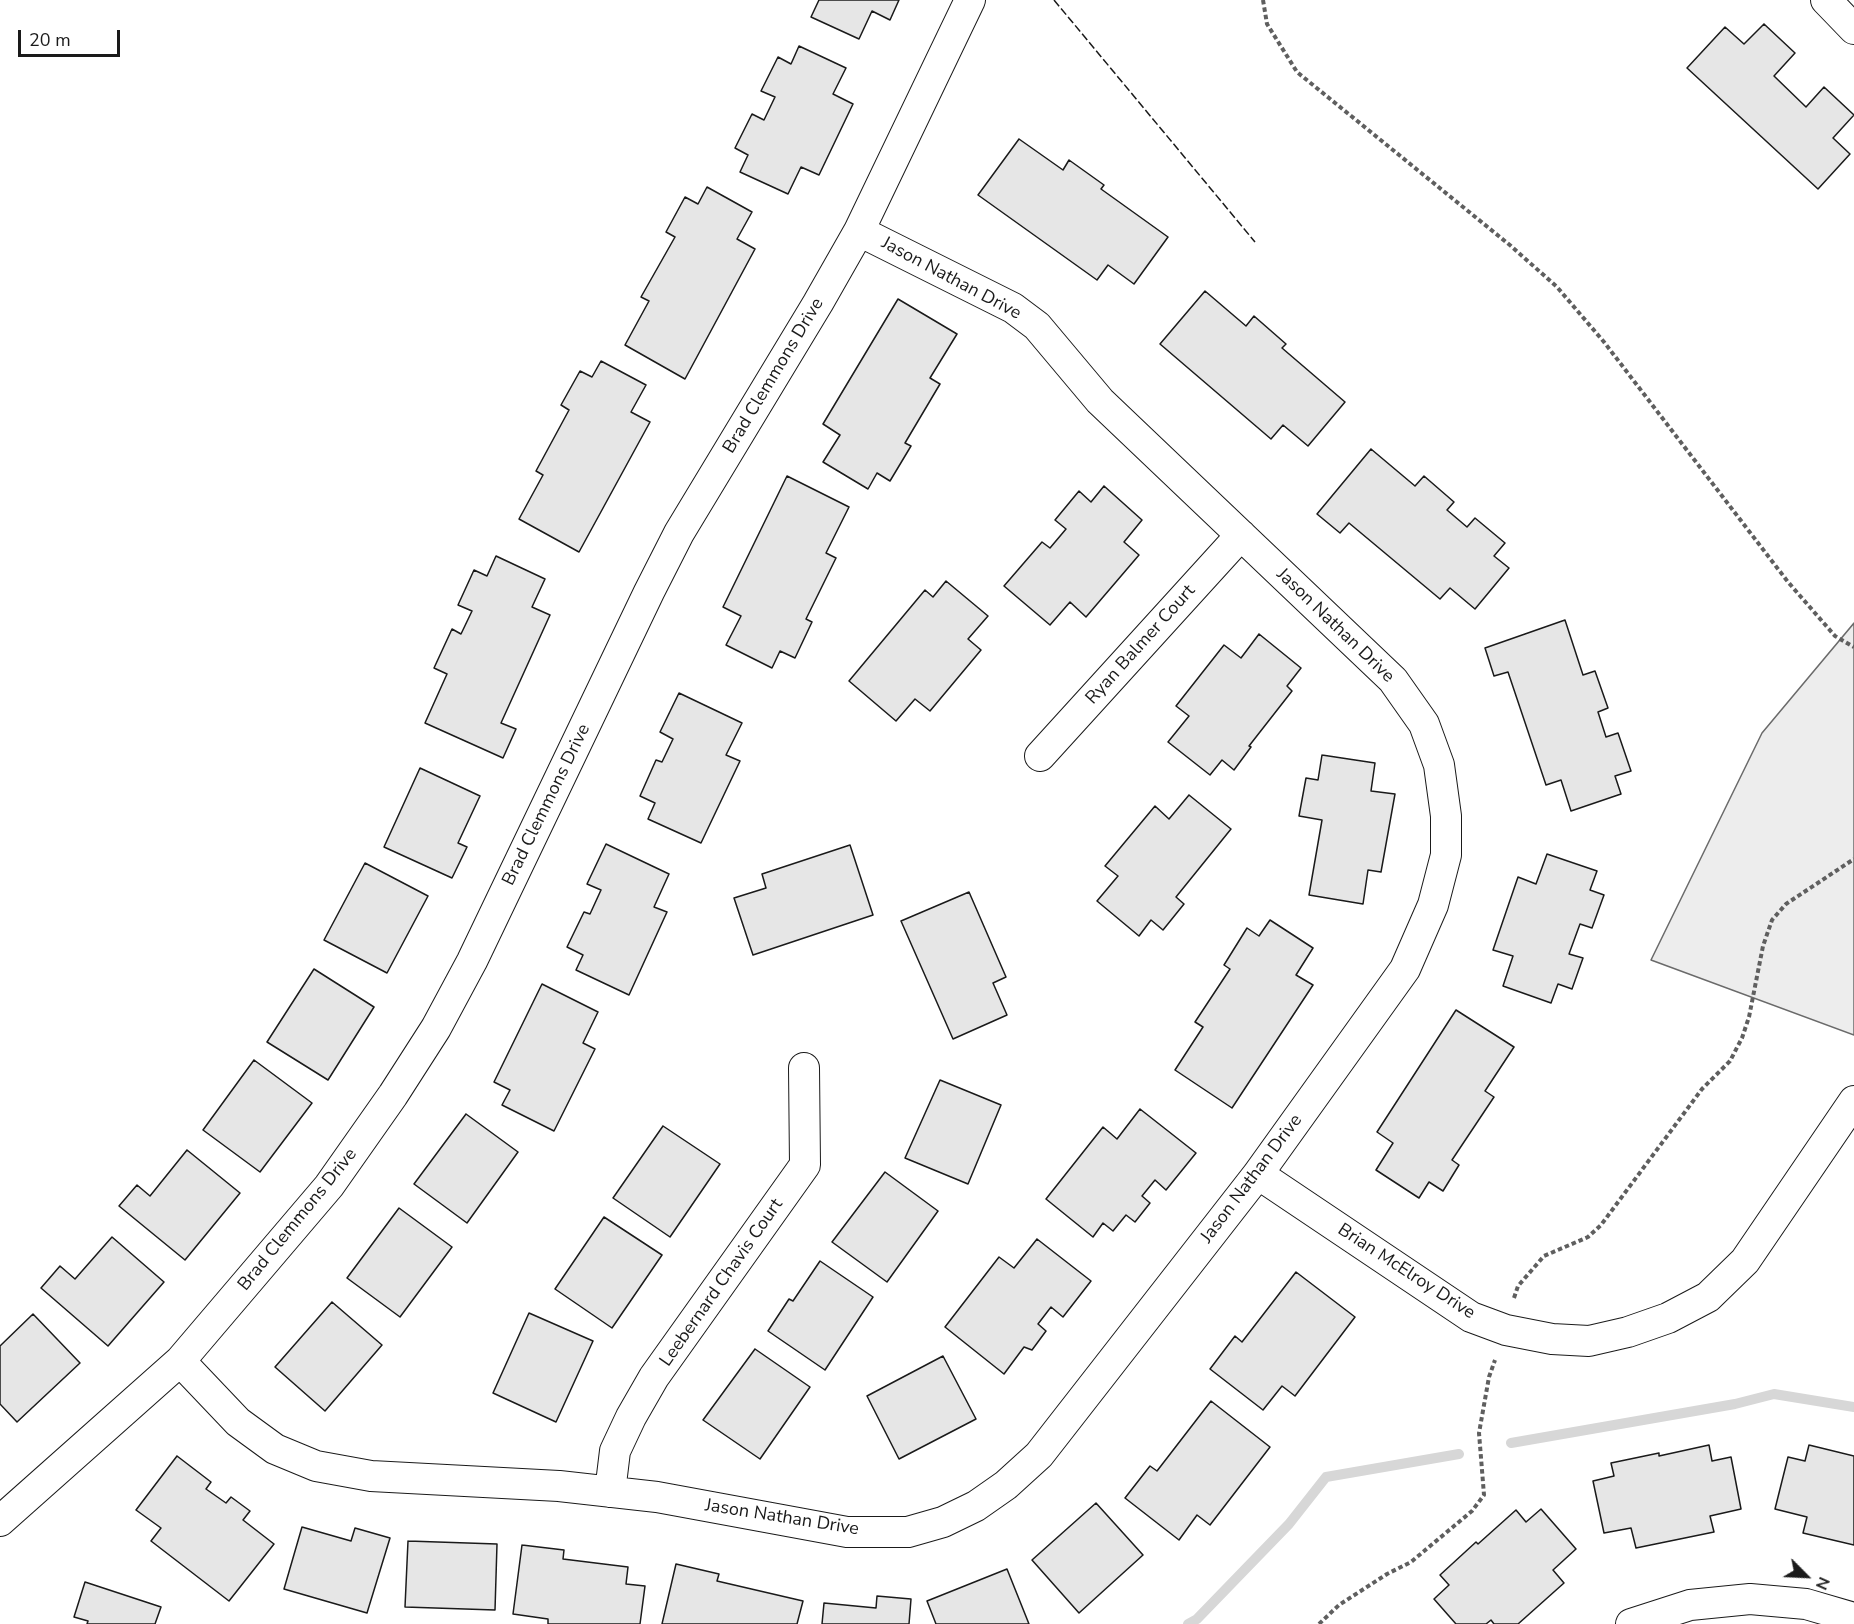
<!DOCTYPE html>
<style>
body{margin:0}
#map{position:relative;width:1854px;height:1624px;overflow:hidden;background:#fff;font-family:"Nunito Sans",sans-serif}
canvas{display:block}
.north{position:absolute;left:1776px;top:1546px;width:60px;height:60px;-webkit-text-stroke:4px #fff;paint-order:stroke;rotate:114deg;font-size:16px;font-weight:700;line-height:24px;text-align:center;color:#1a1a1a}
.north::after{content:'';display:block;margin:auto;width:21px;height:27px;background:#1a1a1a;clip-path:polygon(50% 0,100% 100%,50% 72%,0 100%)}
.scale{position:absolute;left:18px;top:30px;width:102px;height:27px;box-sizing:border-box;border:3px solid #1a1a1a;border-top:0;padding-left:8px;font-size:18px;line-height:21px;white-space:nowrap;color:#1a1a1a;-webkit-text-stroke:4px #fff;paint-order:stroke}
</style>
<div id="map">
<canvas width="1854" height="1624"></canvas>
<div class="north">N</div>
<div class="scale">20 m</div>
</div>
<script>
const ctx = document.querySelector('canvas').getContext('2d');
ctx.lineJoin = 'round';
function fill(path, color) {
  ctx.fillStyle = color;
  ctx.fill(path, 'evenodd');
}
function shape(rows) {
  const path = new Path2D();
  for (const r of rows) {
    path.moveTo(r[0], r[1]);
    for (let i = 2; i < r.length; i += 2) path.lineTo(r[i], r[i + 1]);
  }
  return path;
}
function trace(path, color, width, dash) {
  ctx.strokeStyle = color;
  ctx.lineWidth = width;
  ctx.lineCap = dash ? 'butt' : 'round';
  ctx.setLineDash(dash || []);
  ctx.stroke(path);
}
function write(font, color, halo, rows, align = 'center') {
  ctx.font = font + ' "Nunito Sans",sans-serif';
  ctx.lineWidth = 4.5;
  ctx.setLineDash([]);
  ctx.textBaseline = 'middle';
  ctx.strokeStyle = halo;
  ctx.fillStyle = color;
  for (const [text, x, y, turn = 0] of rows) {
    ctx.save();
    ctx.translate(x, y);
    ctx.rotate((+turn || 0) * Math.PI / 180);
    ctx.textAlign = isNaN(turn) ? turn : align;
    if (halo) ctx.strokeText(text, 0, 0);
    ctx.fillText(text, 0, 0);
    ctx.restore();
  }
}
const built = shape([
 [1854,623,1854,1035,1651,960,1762,733,1854,623]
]);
const stream = shape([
 [1511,1443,1735,1404,1774,1394,1854,1407],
 [1188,1624,1197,1619,1289,1524,1326,1477,1459,1454]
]);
const building = shape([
 [819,0,899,0,890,20,872,11,859,39,811,17,819,0],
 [1764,24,1795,53,1774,76,1806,107,1824,87,1854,115,1833,138,1850,154,1818,189,1687,68,1725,27,1744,44,1764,24],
 [799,46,846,68,833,94,853,104,819,175,801,167,788,194,740,172,748,155,735,148,752,114,764,120,775,97,761,91,778,57,791,64,799,46],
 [1019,139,1063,170,1069,160,1104,185,1101,189,1168,237,1134,284,1108,265,1097,280,978,195,1019,139],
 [707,187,752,212,737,239,755,249,685,379,625,345,649,301,641,297,675,237,666,232,685,197,698,204,707,187],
 [1205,291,1246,326,1254,316,1286,344,1282,348,1345,402,1308,446,1283,425,1271,439,1160,344,1205,291],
 [898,299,957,334,930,378,940,384,905,443,911,446,890,481,877,473,868,489,823,462,840,435,823,424,898,299],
 [601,361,646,385,631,412,650,422,579,552,519,519,543,475,536,471,569,410,561,405,580,371,592,377,601,361],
 [1371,449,1415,486,1424,476,1454,502,1447,510,1467,527,1475,518,1505,543,1494,556,1509,568,1475,609,1450,588,1440,599,1349,523,1340,533,1317,514,1371,449],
 [787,476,849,507,826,553,836,558,806,619,812,622,795,658,780,651,772,668,726,645,741,616,723,607,787,476],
 [1104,486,1142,520,1124,542,1139,555,1086,617,1070,602,1050,625,1004,586,1042,542,1050,548,1066,529,1055,520,1079,491,1091,502,1104,486],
 [496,556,545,579,532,607,550,615,501,723,516,729,503,758,425,723,447,674,434,668,452,629,461,634,472,611,458,605,474,570,487,576,496,556],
 [946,581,988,616,968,639,981,650,930,711,915,699,896,721,849,681,925,590,933,597,946,581],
 [1565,620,1583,675,1595,671,1608,708,1598,712,1606,737,1618,733,1631,771,1615,776,1621,794,1571,811,1561,780,1546,785,1508,672,1494,676,1485,648,1565,620],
 [1259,634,1301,668,1287,686,1292,691,1249,746,1251,747,1234,770,1222,760,1210,775,1168,742,1189,716,1176,706,1224,645,1241,658,1259,634],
 [679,693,742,723,726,755,740,761,701,843,648,819,655,803,640,796,656,760,662,762,673,739,660,732,679,693],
 [1322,755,1375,763,1371,791,1395,794,1381,872,1368,870,1363,904,1309,895,1322,820,1299,816,1306,778,1318,780,1322,755],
 [420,768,480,796,458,843,467,847,452,878,384,847,420,768],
 [1189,795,1231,829,1176,897,1184,904,1163,930,1151,920,1139,936,1097,901,1118,876,1105,866,1155,806,1169,819,1189,795],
 [606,844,669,874,654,907,667,912,629,995,576,970,583,955,567,947,584,912,590,914,601,890,587,884,606,844],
 [850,845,873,915,753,955,734,898,766,888,762,874,850,845],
 [1547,854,1597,871,1590,890,1604,895,1592,928,1580,924,1569,954,1583,958,1572,989,1558,984,1551,1003,1503,986,1513,956,1493,950,1518,877,1536,884,1547,854],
 [365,863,428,896,387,973,324,940,365,863],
 [969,892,1006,977,993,983,1007,1015,953,1039,901,921,969,892],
 [1270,920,1313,948,1296,975,1313,985,1232,1108,1175,1070,1203,1027,1195,1022,1230,969,1224,965,1247,928,1259,936,1270,920],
 [314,969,374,1007,328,1080,267,1042,314,969],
 [542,984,598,1012,583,1043,595,1049,554,1131,502,1105,510,1090,494,1082,542,984],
 [1456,1010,1514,1047,1485,1091,1494,1097,1452,1160,1459,1165,1443,1191,1429,1182,1419,1198,1376,1170,1393,1143,1377,1132,1456,1010],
 [254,1060,312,1103,260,1172,203,1130,254,1060],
 [940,1080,1001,1105,968,1184,905,1158,940,1080],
 [1140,1109,1196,1153,1166,1190,1155,1180,1142,1196,1150,1203,1135,1222,1126,1215,1113,1231,1103,1223,1093,1237,1046,1199,1103,1127,1117,1139,1140,1109],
 [466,1114,518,1152,467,1223,414,1184,466,1114],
 [663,1126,720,1164,670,1237,613,1198,663,1126],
 [187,1150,240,1193,185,1260,119,1206,137,1185,150,1196,187,1150],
 [885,1172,938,1211,887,1282,832,1242,885,1172],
 [399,1208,452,1247,400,1317,347,1278,399,1208],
 [604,1217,662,1255,612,1328,555,1289,604,1217],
 [112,1237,164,1282,108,1346,41,1288,60,1266,75,1279,112,1237],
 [1037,1239,1091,1281,1063,1317,1051,1307,1038,1324,1046,1331,1032,1350,1024,1347,1004,1374,945,1327,999,1257,1014,1268,1037,1239],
 [820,1261,873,1297,825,1370,768,1331,789,1299,793,1301,820,1261],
 [1296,1272,1355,1317,1295,1396,1282,1386,1263,1410,1210,1369,1235,1336,1242,1342,1296,1272],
 [332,1302,382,1345,325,1411,275,1367,332,1302],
 [529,1313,593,1341,556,1422,493,1393,529,1313],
 [33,1314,80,1363,17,1422,0,1404,0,1346,33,1314],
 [755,1349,810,1387,760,1459,703,1420,755,1349],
 [943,1356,976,1419,899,1459,867,1396,943,1356],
 [1211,1401,1270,1447,1210,1525,1197,1515,1179,1540,1125,1498,1150,1466,1157,1471,1211,1401],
 [1709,1445,1712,1461,1731,1457,1741,1509,1710,1516,1714,1532,1636,1548,1631,1528,1604,1533,1593,1481,1614,1476,1611,1463,1659,1453,1659,1456,1709,1445],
 [1809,1445,1854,1456,1854,1545,1803,1533,1807,1517,1775,1509,1788,1457,1805,1461,1809,1445],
 [177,1456,211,1482,206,1489,226,1503,231,1497,250,1511,243,1520,274,1544,229,1601,151,1541,161,1528,136,1510,177,1456],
 [1096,1503,1143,1555,1079,1613,1032,1560,1096,1503],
 [1541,1509,1576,1549,1553,1570,1564,1583,1518,1624,1494,1624,1491,1620,1486,1624,1456,1624,1434,1599,1449,1585,1440,1575,1476,1542,1478,1544,1516,1510,1526,1522,1541,1509],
 [302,1527,351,1541,355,1528,390,1538,367,1613,284,1589,302,1527],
 [408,1541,497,1544,495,1610,405,1607,408,1541],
 [522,1545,564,1550,563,1559,628,1567,626,1584,645,1586,640,1624,548,1624,548,1619,513,1614,522,1545],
 [676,1564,719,1574,717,1581,803,1601,797,1624,662,1624,676,1564],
 [1007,1569,1029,1624,936,1624,927,1601,1007,1569],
 [85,1582,161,1607,155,1624,87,1624,88,1621,74,1617,85,1582],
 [877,1596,911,1599,909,1624,822,1624,824,1603,876,1608,877,1596]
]);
const path = shape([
 [1263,0,1267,24,1297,72,1511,246,1557,287,1604,342,1788,582,1835,636,1854,647],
 [1514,1298,1518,1286,1544,1256,1588,1237,1601,1225,1702,1089,1730,1061,1742,1038,1749,1017,1763,946,1772,920,1786,904,1854,859],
 [1319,1624,1339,1605,1387,1574,1411,1562,1472,1511,1484,1495,1479,1433,1489,1377,1495,1360]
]);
const street = shape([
 [1826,0,1854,29],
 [1040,756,1241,535],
 [1258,1174,1471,1317,1506,1330,1552,1339,1589,1341,1628,1332,1668,1318,1708,1297,1745,1261,1854,1101],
 [180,1361,238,1422,275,1449,316,1466,371,1476,559,1486,657,1497,847,1532,908,1532,943,1522,976,1506,1006,1485,1039,1455,1258,1174,1405,969,1433,905,1446,855,1446,816,1439,765,1424,724,1393,680,1100,401,1037,326,1013,308,859,231],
 [610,1492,615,1451,631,1417,654,1377,805,1165,804,1068],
 [0,1521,180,1361,329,1186,393,1095,436,1028,472,961,649,592,679,533,818,303,859,231,970,0],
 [1631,1624,1690,1605,1750,1599,1806,1604,1854,1618]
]);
const fence = shape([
 [1054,0,1255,242]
]);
const streetNames = [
 ["Jason Nathan Drive",951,279,28],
 ["Brad Clemmons Drive",774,376,-59],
 ["Jason Nathan Drive",1335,626,44],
 ["Ryan Balmer Court",1141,645,-48],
 ["Brad Clemmons Drive",547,805,-64],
 ["Jason Nathan Drive",1252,1179,-53],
 ["Brad Clemmons Drive",298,1220,-51],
 ["Brian McElroy Drive",1406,1272,33],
 ["Leebernard Chavis Court",722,1283,-55],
 ["Jason Nathan Drive",782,1518,9]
];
fill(built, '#ededed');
trace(built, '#6a6a6a', 1.5);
trace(stream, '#d7d7d7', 10);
fill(building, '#e6e6e6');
trace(building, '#1a1a1a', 1.5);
trace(street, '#1a1a1a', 32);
trace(path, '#5f5f5f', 4, [4.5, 3]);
trace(street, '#fff', 30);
trace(fence, '#1a1a1a', 1.5, [8, 3]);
write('18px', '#1a1a1a', '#fff', streetNames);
</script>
